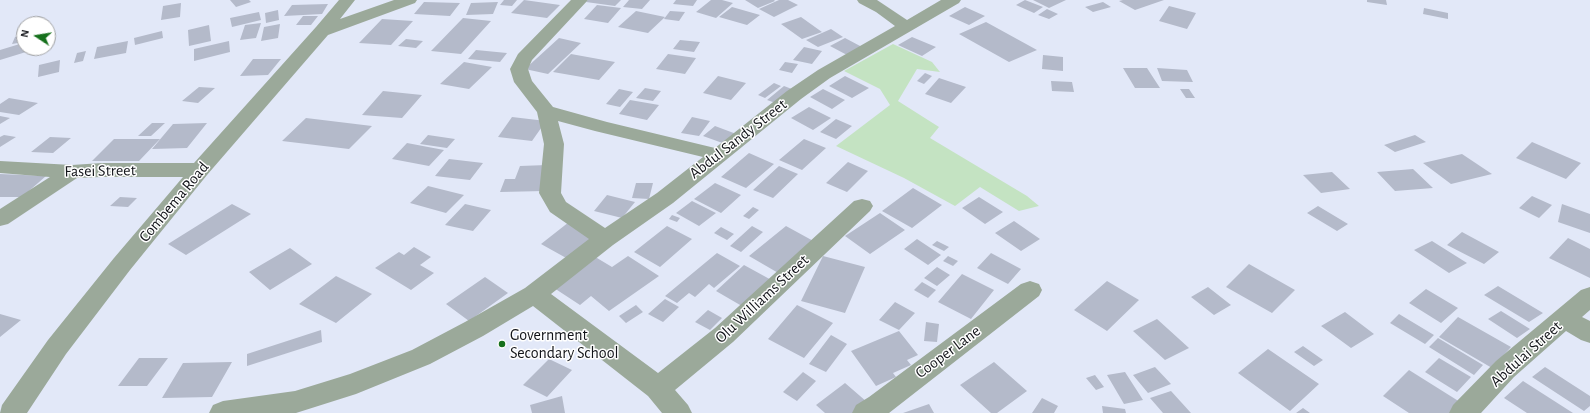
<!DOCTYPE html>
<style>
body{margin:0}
#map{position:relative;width:1590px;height:413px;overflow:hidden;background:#e2e8f8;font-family:"Alegreya Sans",sans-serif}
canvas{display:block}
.north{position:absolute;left:16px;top:16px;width:40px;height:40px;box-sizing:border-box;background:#fff;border:1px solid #a0a1a3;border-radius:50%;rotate:282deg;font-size:11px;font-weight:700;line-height:16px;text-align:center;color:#121419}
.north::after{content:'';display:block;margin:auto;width:14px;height:18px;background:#16701c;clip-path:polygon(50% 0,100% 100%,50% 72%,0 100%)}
</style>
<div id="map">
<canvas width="1590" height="413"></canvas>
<div class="north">N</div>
</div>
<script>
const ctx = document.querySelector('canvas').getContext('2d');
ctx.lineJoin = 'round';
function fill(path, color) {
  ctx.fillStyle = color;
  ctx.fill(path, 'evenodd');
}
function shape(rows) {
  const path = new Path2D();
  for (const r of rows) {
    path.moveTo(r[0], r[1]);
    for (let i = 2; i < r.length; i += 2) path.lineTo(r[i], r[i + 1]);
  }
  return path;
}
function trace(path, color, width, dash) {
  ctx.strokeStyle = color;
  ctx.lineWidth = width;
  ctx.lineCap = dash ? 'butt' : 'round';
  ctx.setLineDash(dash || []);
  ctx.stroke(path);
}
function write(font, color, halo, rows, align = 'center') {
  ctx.font = font + ' "Alegreya Sans",sans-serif';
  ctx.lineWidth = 3;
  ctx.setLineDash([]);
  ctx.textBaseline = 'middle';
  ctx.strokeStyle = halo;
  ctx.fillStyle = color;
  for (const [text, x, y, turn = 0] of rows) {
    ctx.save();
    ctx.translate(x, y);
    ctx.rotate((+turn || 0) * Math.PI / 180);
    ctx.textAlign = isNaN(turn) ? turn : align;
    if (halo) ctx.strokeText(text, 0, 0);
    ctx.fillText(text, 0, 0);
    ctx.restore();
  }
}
const green = shape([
 [893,44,932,62,940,72,917,69,898,101,939,127,930,138,1027,196,1039,206,1019,211,980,187,955,206,904,178,836,146,890,105,880,89,844,71]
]);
const building = shape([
 [230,0,249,0,251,2,236,7],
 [504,0,517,0,512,6,500,5],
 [524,0,560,5,547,18,511,13],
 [588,0,621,0,615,6,586,2],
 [629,0,650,0,642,9,623,7],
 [676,0,697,0,693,6,673,4],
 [711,0,722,0,733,3,716,18,696,12],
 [745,0,774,0,775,1,758,8],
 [779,0,788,0,798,5,774,17,759,9],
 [1025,0,1043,7,1034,13,1016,5],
 [1033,0,1066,0,1049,8],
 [1123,0,1164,0,1135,10,1119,1],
 [1367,0,1386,0,1387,5,1367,2],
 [424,2,460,3,450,16,414,14],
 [498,2,493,14,466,15,471,3],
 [1103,2,1111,7,1093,12,1085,7],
 [181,3,180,17,161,20,163,6],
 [328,4,322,14,284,16,292,5],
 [597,5,621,8,608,23,584,19],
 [1169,6,1196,13,1187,29,1159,21],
 [732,7,760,15,747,25,719,17],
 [965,7,985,16,969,25,949,16],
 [1424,8,1448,13,1448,19,1423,14],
 [1047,9,1058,14,1049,19,1038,15],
 [278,10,279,20,266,23,265,13],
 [636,11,665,17,648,33,618,27],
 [670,11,685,12,679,21,664,19],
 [259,12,261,20,232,27,230,18],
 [303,16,318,16,311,25,296,25],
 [801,17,822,32,802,39,781,24],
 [463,18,491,21,461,54,431,51],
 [382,19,413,21,391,45,359,43],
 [986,22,1037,50,1009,62,959,34],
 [261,23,256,38,240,40,245,25],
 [280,24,278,38,261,41,264,27],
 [209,25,211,41,189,46,188,30],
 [831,29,843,37,818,47,806,40],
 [162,31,163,38,135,45,134,38],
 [24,35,24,42,12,44,15,37],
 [912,37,936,47,922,56,898,45],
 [559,38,581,43,548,74,525,69],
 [845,38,862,47,847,55,830,46],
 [406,39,423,41,416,48,398,46],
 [680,40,700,42,694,52,673,49],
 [128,41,126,53,94,59,97,47],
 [229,41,230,52,194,61,194,49],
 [23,43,26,52,0,60,0,50],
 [804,47,822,51,812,64,793,60],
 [476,50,507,53,500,62,468,59],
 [86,51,83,61,74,63,77,53],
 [571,54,615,62,599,80,553,72],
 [668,54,696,58,685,74,656,69],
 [1043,55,1063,57,1063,71,1042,69],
 [253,59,281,59,268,75,240,76],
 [60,60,59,72,38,77,39,65],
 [464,62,492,67,469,89,440,84],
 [785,62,798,64,792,73,779,70],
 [1123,68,1147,68,1160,88,1135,88],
 [1157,68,1187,70,1193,82,1162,81],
 [925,73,932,76,924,84,917,81],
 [718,76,746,83,731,100,703,93],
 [845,76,869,88,852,98,829,86],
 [939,78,966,87,951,103,925,94],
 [1051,81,1072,82,1074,92,1052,91],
 [774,83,781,86,765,98,758,95],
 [784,86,797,91,781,105,767,100],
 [199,87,215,88,198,103,182,101],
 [645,88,661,91,653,101,636,98],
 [619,89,633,92,620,107,606,104],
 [823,89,845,100,832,109,810,97],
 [1180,89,1189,89,1195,98,1186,98],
 [383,91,422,95,402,118,362,115],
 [9,98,38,103,19,115,0,112,0,104],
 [630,100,659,105,647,120,619,114],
 [809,107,831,118,813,130,791,118],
 [0,116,10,118,0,124],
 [512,117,546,121,532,141,498,137],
 [692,117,710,121,699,136,681,133],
 [306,118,372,126,349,149,282,141],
 [836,119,852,126,836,139,820,132],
 [152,123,165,123,151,136,138,136],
 [207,123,187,148,152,149,173,124],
 [715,126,739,135,728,145,703,136],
 [4,135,16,137,0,147,0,137],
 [428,135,455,139,447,148,420,144],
 [1415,135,1426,142,1395,152,1384,145],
 [50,137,71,138,53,153,31,152],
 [114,139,160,139,139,161,92,161],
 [804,139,826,148,802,170,779,160],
 [1532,142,1581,163,1566,179,1516,158],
 [407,143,444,150,429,166,392,159],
 [749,153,774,164,746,188,721,177],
 [1462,154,1492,174,1451,184,1423,163],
 [449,159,483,163,470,180,435,176],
 [848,162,868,171,847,192,826,183],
 [547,165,544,191,500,192,505,179,515,179,520,166],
 [779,166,798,174,773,198,753,190],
 [1413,169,1433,188,1395,191,1377,172],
 [1332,172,1350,189,1321,193,1303,175],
 [0,174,46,176,22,197,0,197],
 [636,183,653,183,649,199,632,198],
 [715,183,741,195,721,213,694,199],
 [428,186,464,195,446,213,410,203],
 [913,188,942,205,912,228,882,211],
 [607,195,635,202,622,218,594,211],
 [1532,196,1552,205,1539,218,1519,208],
 [120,197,137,198,128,207,110,206],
 [979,197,1003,212,985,224,962,208],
 [692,201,716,213,699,226,676,213],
 [232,204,251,214,186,255,168,244],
 [465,204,491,210,473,231,445,225],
 [1562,204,1590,214,1590,233,1558,222],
 [1318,206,1348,224,1337,231,1307,213],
 [753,207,759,210,749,219,743,216],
 [880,213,905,230,870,254,845,236],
 [672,215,680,218,677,222,669,219],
 [1014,221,1040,239,1021,251,995,233],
 [569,222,596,236,568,259,541,244],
 [667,226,692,239,660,267,634,252],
 [752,226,763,232,741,252,730,246],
 [786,226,817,243,780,274,749,256],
 [721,227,734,234,727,240,714,233],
 [1462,232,1499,252,1484,264,1447,245],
 [1568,238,1590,249,1590,278,1549,258],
 [917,239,941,255,928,265,904,249],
 [937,241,949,247,944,251,932,245],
 [1432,241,1467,263,1449,273,1414,250],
 [414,247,431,257,420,265,434,273,411,290,375,268,399,252,404,255],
 [290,248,312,264,270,290,249,272],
 [717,253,740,266,714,288,709,284,695,297,689,293,677,303,665,296],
 [991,253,1021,269,1008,284,977,268],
 [592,255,612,267,628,256,659,276,609,311,591,296,580,305,551,286],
 [823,256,865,267,845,313,801,301],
 [948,256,958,261,953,266,943,261],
 [1249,264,1295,290,1272,313,1226,287],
 [744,265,775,282,747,309,716,291],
 [937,267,950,275,937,286,924,278],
 [962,274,994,290,971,319,938,302],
 [336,276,372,294,336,323,299,304],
 [485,277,508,293,469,321,446,304],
 [1107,281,1139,300,1107,331,1074,310],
 [922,282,936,290,928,298,914,290],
 [1498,286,1543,313,1529,322,1484,295],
 [1208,287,1231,305,1214,315,1191,297],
 [1426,289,1458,308,1441,323,1409,303],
 [665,299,679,307,663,322,648,314],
 [895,302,915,313,899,330,879,320],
 [636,305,643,312,626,323,619,316],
 [797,305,833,323,804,358,768,339],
 [708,310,722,318,710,330,695,322],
 [1501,311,1530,329,1517,338,1488,319],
 [1345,312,1374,334,1351,348,1321,326],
 [0,314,21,320,0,337],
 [1399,314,1434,335,1425,344,1390,323],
 [1458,317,1511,347,1492,368,1439,337],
 [1157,319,1189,348,1165,360,1133,331],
 [926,322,939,324,937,342,924,341],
 [321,330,322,342,247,366,247,354],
 [899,331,918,355,907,360,911,365,893,373,896,377,876,386,851,351],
 [831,335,847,344,826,372,809,364],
 [1438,338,1483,365,1474,375,1429,347],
 [1303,346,1323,360,1314,366,1294,352],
 [1268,349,1319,384,1290,411,1238,373],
 [139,358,168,358,147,386,118,386],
 [1439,358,1471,377,1457,392,1425,372],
 [549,359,572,370,547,397,523,385],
 [232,362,212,397,162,398,183,363],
 [994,362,1027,391,997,413,991,413,960,385],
 [1155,367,1171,384,1148,393,1133,375],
 [1545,367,1590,396,1590,406,1584,411,1532,377],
 [1409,370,1460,402,1450,413,1409,413,1383,396],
 [803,372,816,381,797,401,783,392],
 [1125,372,1143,400,1124,404,1107,375],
 [1095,375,1104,387,1096,390,1086,378],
 [1523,381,1573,413,1527,413,1504,398],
 [845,383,867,402,853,413,825,413,816,405],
 [1171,391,1191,413,1163,413,1150,398],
 [562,396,565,413,532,413,530,405],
 [1042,398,1058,406,1054,413,1032,413],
 [929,404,934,413,903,413],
 [1102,406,1125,409,1126,413,1103,413],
 [1303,408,1310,413,1296,413]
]);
const minor = shape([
 [339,0,355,0,340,19,394,0,417,0,415,3,328,35,207,175,130,270,66,354,27,413,0,413,2,405,48,340,114,258,183,177,102,177,77,178,8,224,0,226,0,209,50,177,0,173,0,161,72,165,102,163,194,163,316,27,339,0],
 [571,0,588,0,532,60,528,69,532,81,553,107,607,122,715,148,787,91,818,70,895,26,876,12,859,3,857,0,877,0,907,20,941,0,961,0,959,3,830,78,801,99,673,203,613,245,551,294,658,373,715,328,854,201,862,199,870,201,873,206,870,211,733,342,675,390,688,405,692,413,662,413,648,396,533,306,483,336,430,364,356,394,296,413,209,413,213,405,223,401,295,391,350,374,412,350,465,322,525,288,589,239,550,212,539,193,544,144,537,112,514,82,510,69,518,54,571,0],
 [558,121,595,131,703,157,657,193,605,228,566,202,561,193,564,144,558,121],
 [1030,281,1039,284,1042,290,1039,296,889,413,852,413,856,405,869,397,1021,284,1030,281],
 [1590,287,1590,310,1582,317,1590,321,1590,343,1581,340,1566,331,1514,377,1481,413,1449,413,1453,405,1496,361,1581,290,1590,287]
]);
const markers = [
 [502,344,4,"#16701c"]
];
const streetNames = [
 ["Abdul Sandy Street",738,139,-38],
 ["Fasei Street",100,171,-1],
 ["Combema Road",174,202,-50],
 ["Olu Williams Street",762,299,-43],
 ["Cooper Lane",948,352,-37],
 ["Abdulai Street",1526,354,-42]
];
const poiNames = [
 ["Government",510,335],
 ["Secondary School",510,353]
];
fill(green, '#c4e3c2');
fill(building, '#b4baca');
fill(minor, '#9ba99a');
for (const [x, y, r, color] of markers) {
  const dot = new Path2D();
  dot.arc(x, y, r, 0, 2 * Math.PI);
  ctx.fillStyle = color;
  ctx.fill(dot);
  trace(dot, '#fff', 1.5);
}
write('16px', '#121419', '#fff', streetNames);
write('16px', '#121419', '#fff', poiNames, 'left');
</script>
